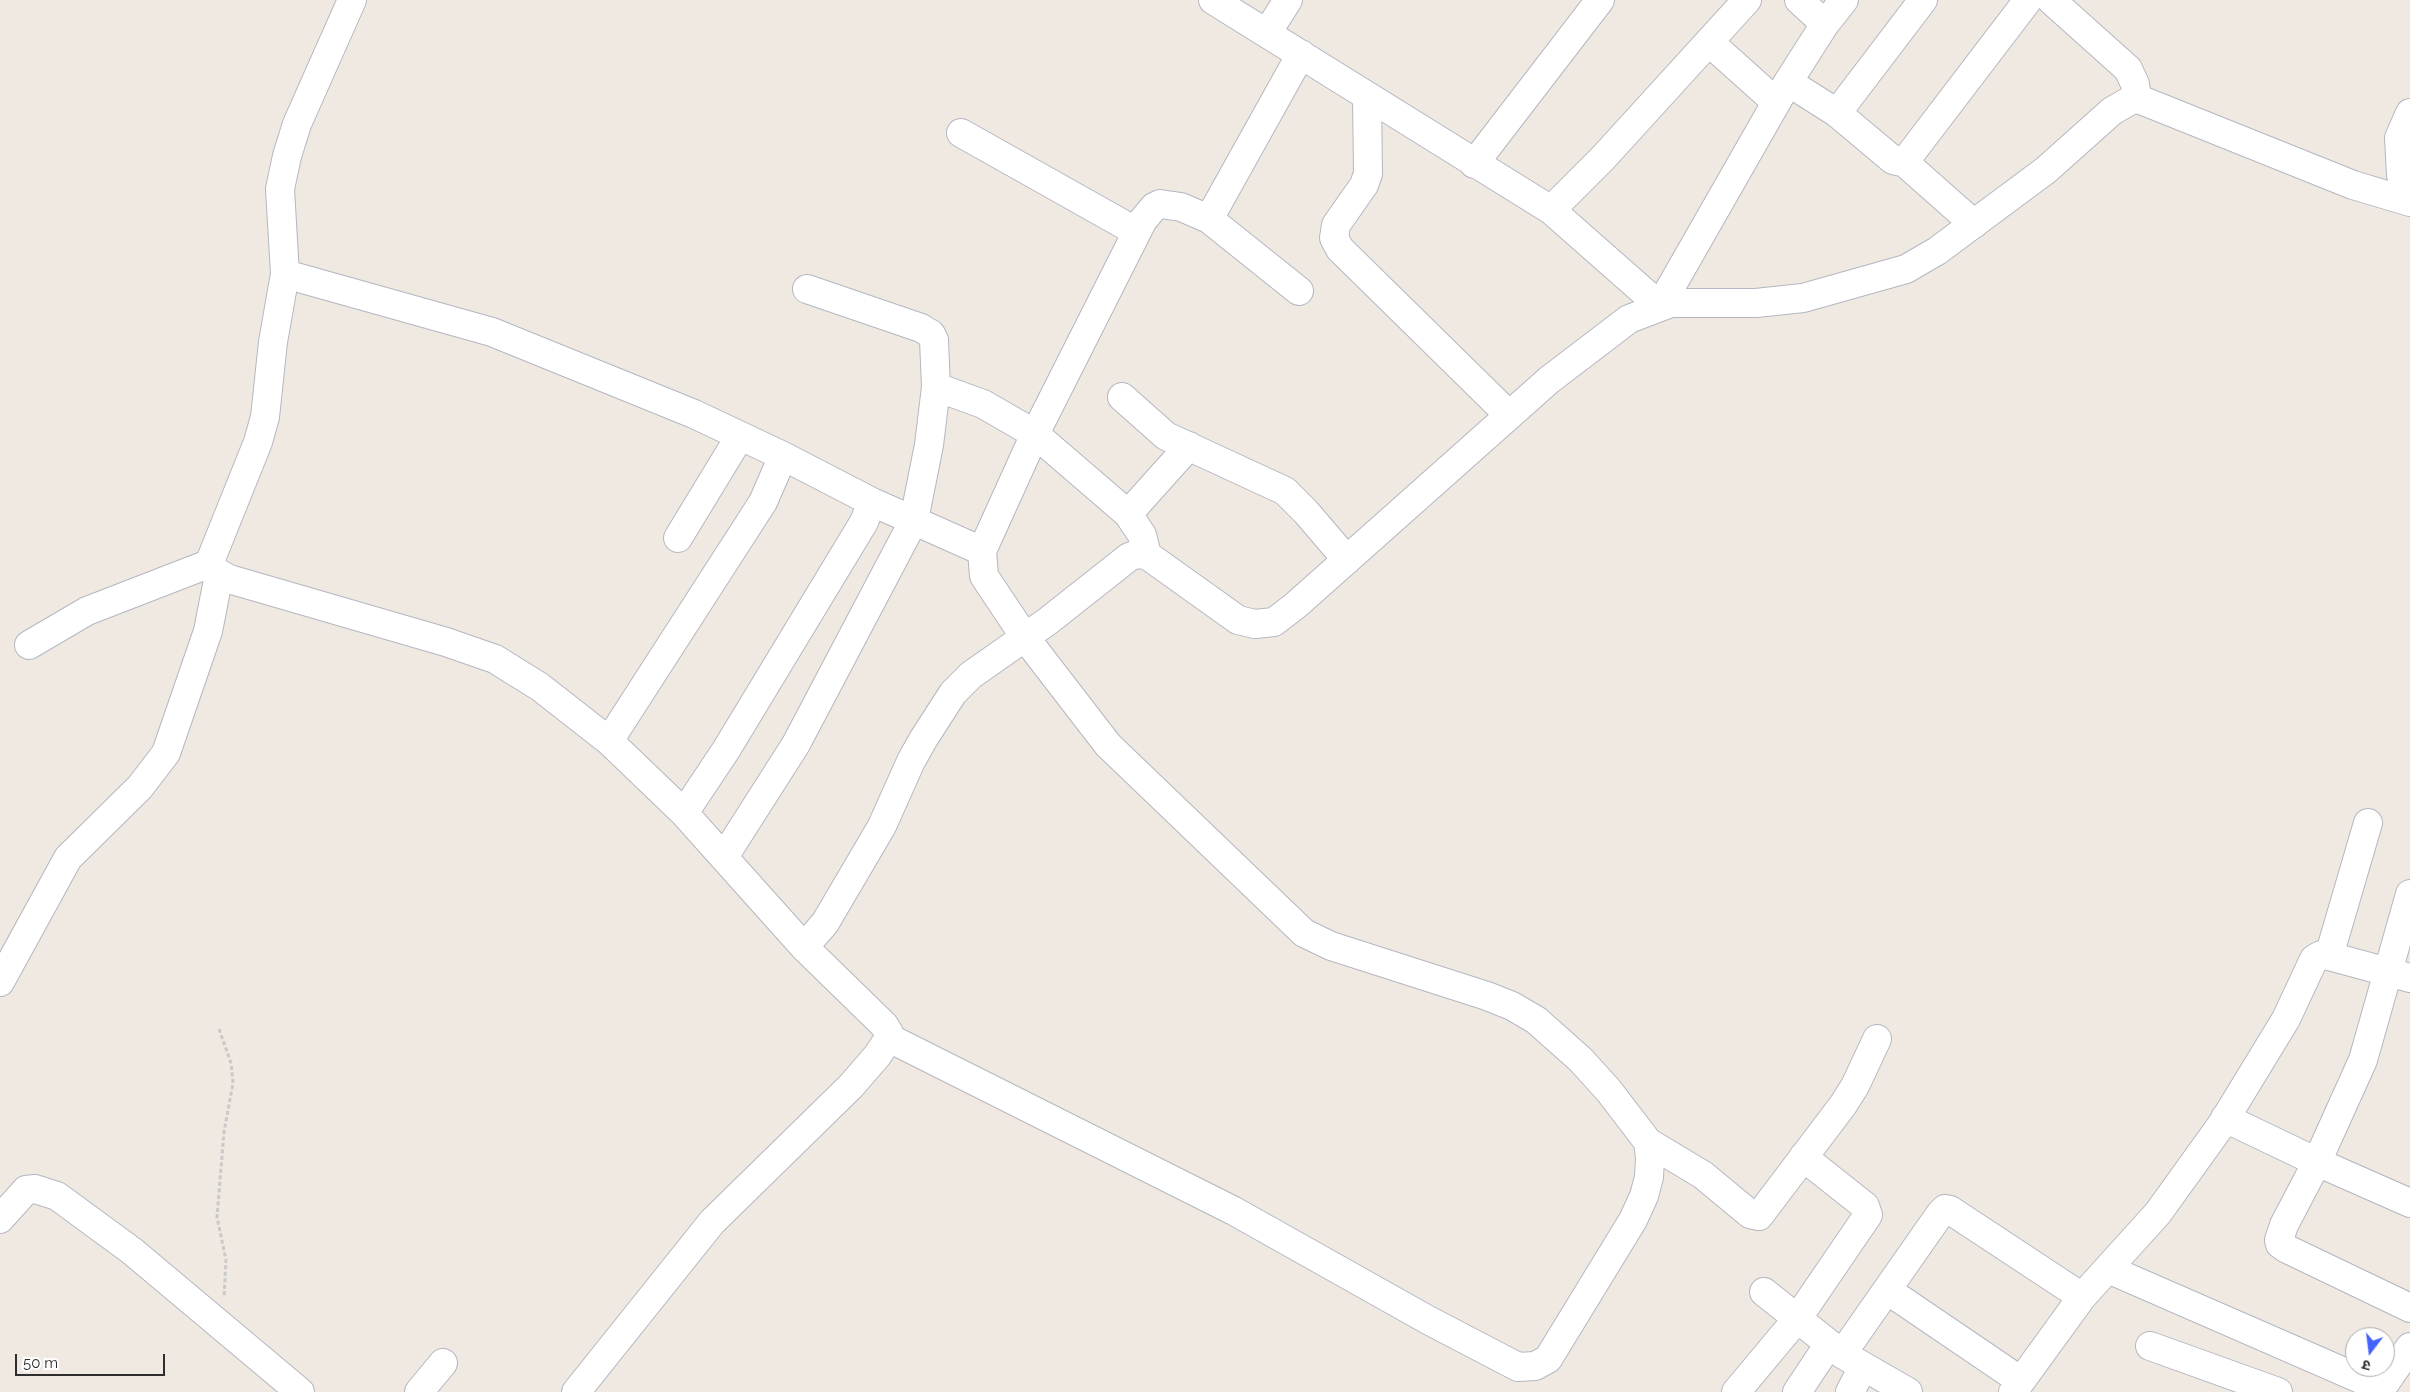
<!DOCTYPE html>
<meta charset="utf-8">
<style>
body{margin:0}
#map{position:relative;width:2410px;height:1392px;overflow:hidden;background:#efe9e1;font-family:Raleway,"Noto Sans Devanagari",sans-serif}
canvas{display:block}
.north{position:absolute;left:2345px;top:1327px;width:50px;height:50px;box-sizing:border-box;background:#fff;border:1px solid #ababab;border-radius:50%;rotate:195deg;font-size:14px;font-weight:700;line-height:20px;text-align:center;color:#2e2e2e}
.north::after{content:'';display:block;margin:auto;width:18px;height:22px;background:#4264fb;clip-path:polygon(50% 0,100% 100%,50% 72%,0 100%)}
.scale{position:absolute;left:15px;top:1354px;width:150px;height:22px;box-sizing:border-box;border:2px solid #2e2e2e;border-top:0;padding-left:6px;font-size:15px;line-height:18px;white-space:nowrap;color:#2e2e2e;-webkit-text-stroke:4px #fff;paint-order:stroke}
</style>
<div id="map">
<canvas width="2410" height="1392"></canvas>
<div class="north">उ</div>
<div class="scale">50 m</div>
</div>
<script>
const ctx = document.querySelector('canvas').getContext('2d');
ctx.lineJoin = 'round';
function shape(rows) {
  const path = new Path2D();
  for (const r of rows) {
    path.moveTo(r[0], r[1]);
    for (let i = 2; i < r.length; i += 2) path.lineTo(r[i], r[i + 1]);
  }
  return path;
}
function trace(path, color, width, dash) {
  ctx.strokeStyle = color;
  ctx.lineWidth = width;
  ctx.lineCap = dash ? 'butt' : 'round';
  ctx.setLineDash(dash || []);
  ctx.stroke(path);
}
const path = shape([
 [219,1029,231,1063,233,1083,224,1132,217,1217,226,1260,224,1298]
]);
const minor = shape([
 [352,0,297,124,287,156,280,189,285,274,273,342,265,417,258,442,211,559,213,570,229,579,446,642,495,659,540,687,609,741,684,813,804,947,884,1025,889,1033,889,1038,877,1056,851,1086,712,1222,576,1392],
 [1213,0,1551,210,1660,306,1788,82,1825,24,1844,0],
 [1799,0,1825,24],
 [2051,0,2128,69,2135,84,2137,99],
 [1267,33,1288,0],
 [1709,42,1776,102],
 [1788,82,1837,113,1893,160,1902,162,1909,156,2028,0],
 [1367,96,1368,174,1364,185,1336,225,1334,238,1340,249,1509,415],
 [1837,113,1923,0],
 [961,133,1137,232],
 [1904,162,1974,224],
 [1474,164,1600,0],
 [2407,201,2401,175,2399,138,2410,113],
 [1551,210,1603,158,1747,0],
 [1209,219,1301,54],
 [285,274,492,332,694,414,783,456,872,502,982,551],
 [936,387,983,404,1035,434,1128,514,1142,535,1147,555],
 [1122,397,1166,436,1285,491,1306,512,1347,560],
 [1128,514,1189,446],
 [678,538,740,436],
 [29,645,87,611,211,563],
 [609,741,763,502,783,456],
 [684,813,726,750,864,522,872,502],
 [724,857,796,744,914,520,929,445,936,387,934,340,931,334,921,328,807,289],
 [2410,894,2363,1060,2317,1162,2284,1225,2279,1240,2280,1244,2287,1249,2410,1308],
 [804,947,825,923,882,826,911,761,924,738,953,693,971,675,1048,621,1129,557,1137,554,1147,555,1238,620,1255,624,1274,622,1296,605,1549,380,1629,319,1671,303,1756,303,1803,298,1906,269,1937,251,2046,170,2112,111,2133,99,2141,100,2353,185,2410,202],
 [2329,956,2368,823],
 [0,982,68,858,140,787,166,753,208,631,219,575],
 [889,1038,1234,1211,1428,1320,1518,1367,1535,1366,1548,1359,1633,1220,1644,1196,1649,1177,1650,1158,1648,1142,1609,1091,1581,1060,1536,1020,1512,1006,1487,996,1331,946,1304,933,1108,745,1024,636,984,576,982,551,1035,434,1143,220,1154,207,1160,204,1181,207,1209,219,1299,291],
 [2225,1118,2317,1162,2410,1203],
 [1648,1142,1703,1175,1750,1214,1759,1216,1843,1105,1855,1086,1877,1039],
 [0,1219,26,1190,35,1189,57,1196,132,1251,300,1392],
 [2108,1269,2381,1388],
 [1887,1290,2021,1381],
 [1764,1292,1842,1354,1908,1392],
 [2150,1346,2278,1392],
 [1842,1354,1940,1214,1945,1209,1950,1210,2082,1297],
 [419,1392,443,1363],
 [1736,1392,1797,1319,1868,1215,1865,1206,1803,1157],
 [1797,1392,1829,1344],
 [1850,1392,1863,1367],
 [2013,1392,2082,1297,2158,1213,2222,1124,2286,1019,2314,959,2321,955,2329,956,2410,978],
 [2379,1392,2410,1347]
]);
trace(minor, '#b4b7c1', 30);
trace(path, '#c9c9c9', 3, [4, 2.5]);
trace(minor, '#fff', 28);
</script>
